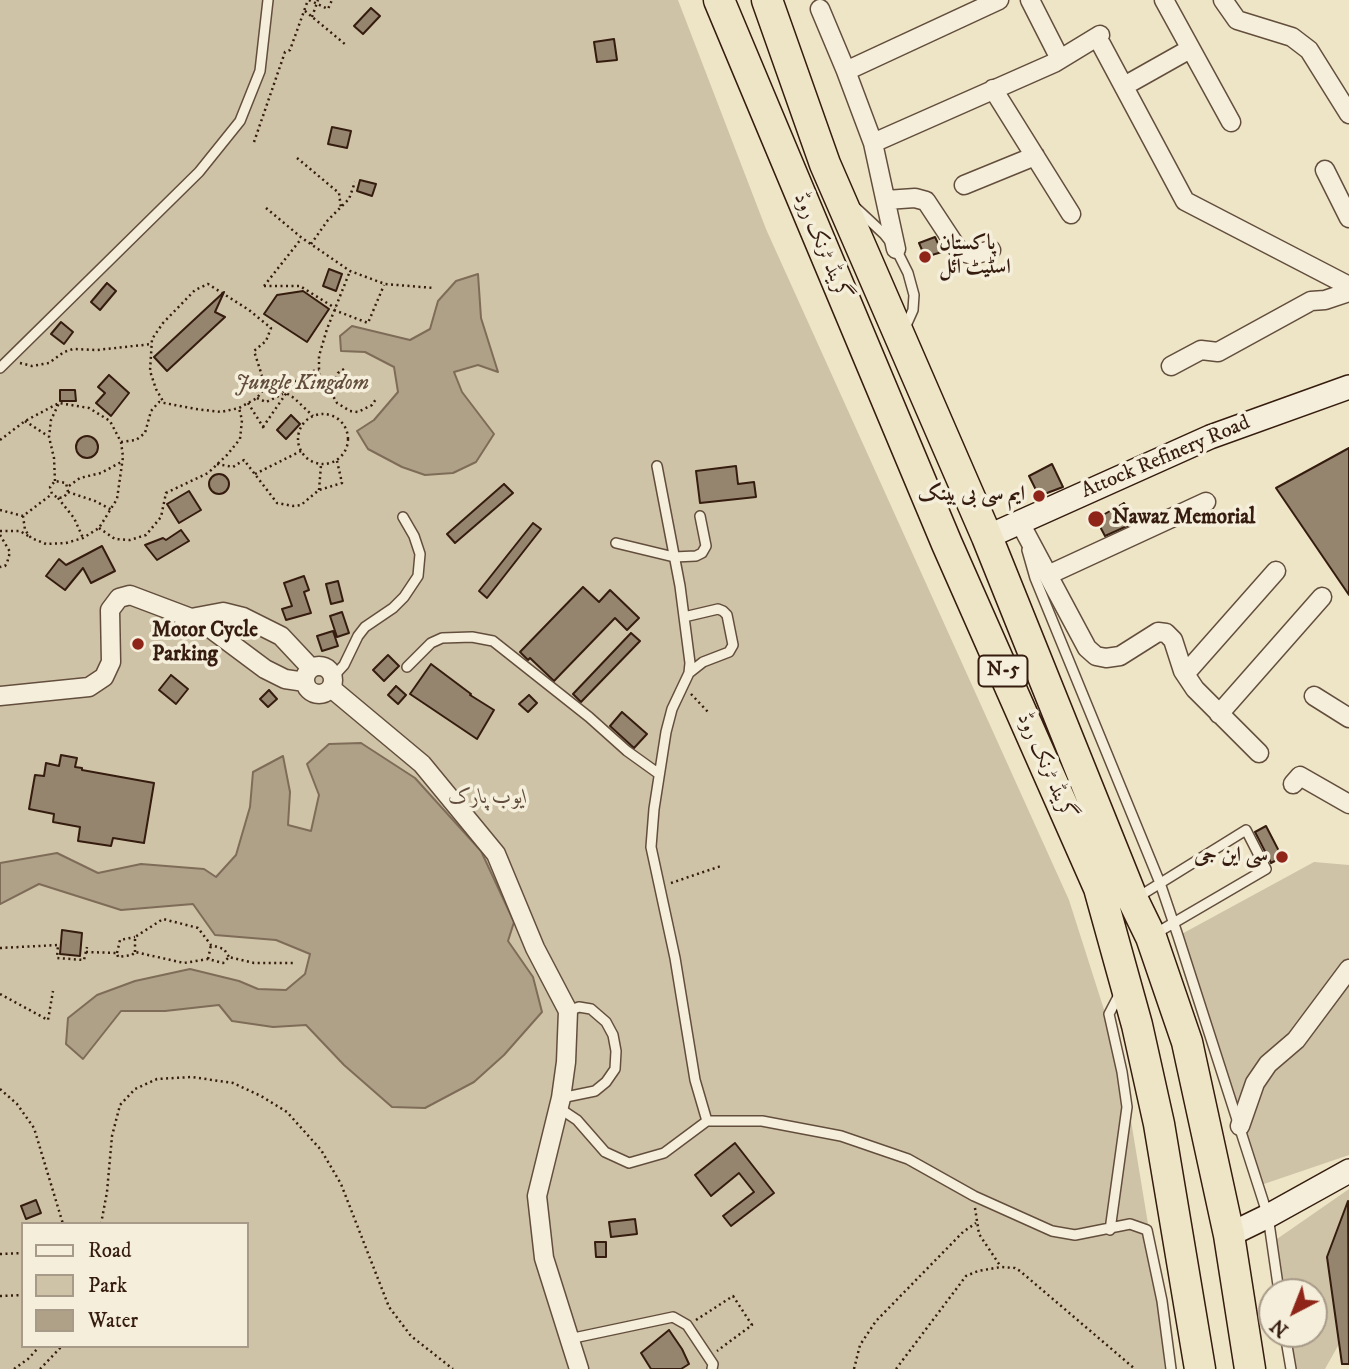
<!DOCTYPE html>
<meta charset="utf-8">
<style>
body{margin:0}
#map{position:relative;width:1349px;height:1369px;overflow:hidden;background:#eee5c6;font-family:"IM FELL DW Pica",serif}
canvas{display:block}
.legend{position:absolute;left:21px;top:1222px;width:228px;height:126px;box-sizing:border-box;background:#f4eeda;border:2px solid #a89a89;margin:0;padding:9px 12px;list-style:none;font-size:21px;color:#351c0f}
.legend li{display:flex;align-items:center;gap:14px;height:35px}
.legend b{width:35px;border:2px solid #a89a89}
.north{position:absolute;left:1258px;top:1278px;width:70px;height:70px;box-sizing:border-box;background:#f4eeda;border:2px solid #a89a89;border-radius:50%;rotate:222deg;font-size:19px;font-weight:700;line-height:28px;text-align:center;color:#351c0f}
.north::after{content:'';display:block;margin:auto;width:24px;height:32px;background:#8f2418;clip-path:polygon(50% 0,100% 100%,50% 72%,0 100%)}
</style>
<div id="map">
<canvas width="1349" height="1369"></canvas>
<ul class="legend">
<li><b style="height:9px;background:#f4eeda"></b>Road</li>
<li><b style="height:19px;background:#cfc3a7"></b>Park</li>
<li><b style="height:19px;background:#afa188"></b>Water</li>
</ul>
<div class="north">N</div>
</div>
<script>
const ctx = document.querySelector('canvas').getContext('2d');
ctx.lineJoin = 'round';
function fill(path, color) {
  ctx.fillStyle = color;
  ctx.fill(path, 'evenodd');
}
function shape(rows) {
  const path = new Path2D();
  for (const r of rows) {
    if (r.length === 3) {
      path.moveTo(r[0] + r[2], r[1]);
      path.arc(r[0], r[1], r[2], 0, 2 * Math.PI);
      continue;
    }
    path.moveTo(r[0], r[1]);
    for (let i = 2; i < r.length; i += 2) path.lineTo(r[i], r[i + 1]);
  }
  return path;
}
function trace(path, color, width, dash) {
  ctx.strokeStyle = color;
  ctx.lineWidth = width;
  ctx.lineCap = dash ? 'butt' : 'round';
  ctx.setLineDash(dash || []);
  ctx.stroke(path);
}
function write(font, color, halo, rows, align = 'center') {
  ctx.font = font + ' "IM FELL DW Pica",Amiri,serif';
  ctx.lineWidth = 7;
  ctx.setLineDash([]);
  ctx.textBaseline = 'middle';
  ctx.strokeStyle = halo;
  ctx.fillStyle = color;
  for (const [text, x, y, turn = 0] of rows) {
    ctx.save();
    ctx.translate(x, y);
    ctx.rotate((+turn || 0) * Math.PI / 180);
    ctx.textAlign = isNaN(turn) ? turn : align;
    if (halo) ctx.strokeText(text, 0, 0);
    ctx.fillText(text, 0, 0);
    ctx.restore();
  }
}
const green = shape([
 [0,0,678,0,766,229,1069,900,1122,1066,1150,1236,1165,1369,0,1369],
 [23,1224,247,1224,247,1346,23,1346],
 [1314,862,1349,865,1349,1155,1261,1185,1178,936],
 [1349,1189,1349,1213,1342,1217,1327,1257,1339,1344,1325,1369,1292,1369,1287,1334,1314,1334,1314,1292,1281,1292,1274,1241]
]);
const water = shape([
 [478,274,481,318,498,372,478,365,454,372,462,392,494,434,476,462,453,473,425,475,402,467,368,449,357,431,374,420,398,392,394,367,365,352,341,351,340,336,352,326,410,340,430,329,438,301,456,281,478,274],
 [361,743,415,778,481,851,514,922,508,941,533,977,542,1012,504,1055,474,1082,425,1108,392,1107,344,1065,306,1025,273,1027,232,1021,219,1005,165,1011,121,1011,83,1059,66,1044,68,1018,97,995,135,981,190,969,239,981,258,989,286,990,305,974,310,954,276,940,215,935,193,904,121,910,39,884,0,904,0,863,57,853,98,873,141,864,204,869,216,877,236,855,250,807,253,772,283,756,290,792,288,825,311,831,319,795,307,764,329,744,361,743]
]);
const building = shape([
 [371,8,380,16,363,34,354,26,371,8],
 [614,39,617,60,597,62,594,42,614,39],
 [332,127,351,131,347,148,328,144,332,127],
 [360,180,376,184,372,196,357,191,360,180],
 [935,237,942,252,925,257,919,243,935,237],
 [329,269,342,274,336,291,323,286,329,269],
 [107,283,116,291,100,310,91,302,107,283],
 [303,291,329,309,307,342,264,314,277,295,303,291],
 [224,292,215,312,225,317,167,371,154,357,224,292],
 [61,322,73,332,64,344,51,334,61,322],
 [109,375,129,393,111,416,96,403,105,393,98,387,109,375],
 [60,390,75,390,76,401,60,401,60,390],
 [291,415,300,424,286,439,277,430,291,415],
 [87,447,11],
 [1349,448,1349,595,1276,488,1349,448],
 [1052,464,1063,487,1039,496,1029,476,1052,464],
 [736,466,738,484,754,482,756,497,700,503,696,471,736,466],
 [219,484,10],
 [504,484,513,493,455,543,447,534,504,484],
 [189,491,201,510,179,523,167,504,189,491],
 [1124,503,1134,523,1105,536,1096,519,1124,503],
 [533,523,541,529,487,598,479,591,533,523],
 [181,530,189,541,157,560,145,545,163,538,166,540,181,530],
 [102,546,115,571,91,583,83,568,65,590,46,576,59,559,66,565,102,546],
 [304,576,309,590,304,592,311,613,286,620,282,609,292,606,284,583,304,576],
 [338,581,343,601,331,604,326,584,338,581],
 [583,587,599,602,610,590,639,618,627,630,615,618,554,681,530,658,528,660,520,652,583,587],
 [342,612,349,633,337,637,330,616,342,612],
 [333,631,338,646,322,651,317,636,333,631],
 [631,633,640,641,581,702,573,694,631,633],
 [388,655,399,666,384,681,373,670,388,655],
 [431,664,471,694,470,695,494,710,477,739,410,694,431,664],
 [171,675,188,689,176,704,159,690,171,675],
 [396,686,406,695,398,704,388,695,396,686],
 [269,690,277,699,268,707,260,699,269,690],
 [529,695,537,703,528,712,519,704,529,695],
 [622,712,647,734,634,748,610,726,622,712],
 [61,755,77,758,75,767,82,768,82,770,154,783,144,843,113,838,111,846,78,841,80,827,53,822,54,814,29,809,35,775,44,776,46,763,59,766,61,755],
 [1266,826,1282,857,1271,863,1255,832,1266,826],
 [62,930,82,933,80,956,60,954,62,930],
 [735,1143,774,1193,731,1226,723,1216,754,1192,739,1173,711,1196,695,1175,735,1143],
 [36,1200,41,1213,26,1219,21,1206,36,1200],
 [1348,1201,1349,1364,1342,1364,1327,1257,1348,1201],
 [635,1219,637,1234,611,1237,609,1222,635,1219],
 [595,1242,606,1242,606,1257,596,1257,595,1242],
 [669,1330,682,1349,689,1364,681,1369,651,1369,641,1353,669,1330]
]);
const path = shape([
 [309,0,328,9,332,0],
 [305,11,346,45],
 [312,17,318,0],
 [254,142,285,52,290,50,308,0],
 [297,158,339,193,341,208],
 [266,208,302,238,350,271,385,284,434,288],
 [311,244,328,220,349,199,355,182],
 [264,286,300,286,335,308],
 [264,286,301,239],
 [334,310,368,323,384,285],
 [20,363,32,366,49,363,64,352,73,349,97,350,152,344],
 [344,369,338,373,332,385,333,396,337,403,350,411,358,412,372,405,376,399],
 [264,379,294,398,313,416],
 [332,385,324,381,319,374,319,356,327,329,350,271],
 [257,398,266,402,283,394],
 [248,403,265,430],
 [323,439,25],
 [25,421,48,436],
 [263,427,294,382,307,372,319,370],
 [0,440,25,421,59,403,89,408,110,421,121,442,123,457,117,499,99,528,83,538,66,543,46,544,31,538,25,530,23,516],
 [121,442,136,440,145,433,151,411,159,402,196,409,221,412,239,408,257,398,263,390,264,382,254,351,266,341,271,328,249,310,208,284,195,290,163,323,152,339,150,371,156,389,164,403],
 [217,464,233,467,244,460,277,503,293,506,301,505,319,490,342,483,337,461],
 [255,474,301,451],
 [55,481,54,458,49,437,51,420,59,403],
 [69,486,80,478,101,473,123,461],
 [319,490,321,465],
 [68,492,95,501,112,510],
 [58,498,74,518,83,538],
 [0,510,23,516,52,494,50,487,55,481,66,483,68,492,64,497,58,498,52,494],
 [99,528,115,539,130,540,146,535,161,517,166,493,208,473,227,455,240,439,242,420,239,408],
 [0,531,20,531,30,537],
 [0,535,10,552,7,563,5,566,0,567],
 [691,694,708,712],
 [671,883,721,866],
 [0,948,58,945,57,958,84,960,87,947],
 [86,952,117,953,118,957,132,955,135,952,184,963,208,959,223,963,229,957,254,963,294,963],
 [135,952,135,937,163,919,198,928,211,945,224,949,229,957],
 [117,953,120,940,135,937],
 [208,959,211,945],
 [0,994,48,1020,53,991],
 [0,1089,17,1104,34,1128,63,1224],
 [975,1208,979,1234,1001,1267],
 [101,1224,107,1192,112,1136,120,1105,135,1089,157,1079,192,1077,233,1083,261,1096,287,1112,321,1150,341,1184,389,1307,411,1336,453,1369],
 [0,1254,23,1253],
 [0,1296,23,1295],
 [696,1320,733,1296,752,1325,717,1351],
 [14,1369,28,1359,40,1346],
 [40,1369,62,1346],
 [854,1369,860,1345,876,1321,963,1232,976,1223],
 [896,1369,966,1276,978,1271,1001,1267,1015,1268,1020,1271,1135,1369]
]);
const lane = shape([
 [856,208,884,234,896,249,908,273,914,295,913,310,904,330],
 [0,368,199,172,240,121,260,71,268,0],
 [657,466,680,586,690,663,689,673,672,709,666,732,654,809,651,847,675,958,695,1080,707,1121],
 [616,543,674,557,696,556,702,553,706,546,700,516],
 [1027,550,1035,578,1160,883,1178,936,1268,1216,1279,1292],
 [684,617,718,609,723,611,727,615,733,645,729,652,703,662,689,673],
 [407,667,431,643,442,638,472,637,493,641,589,717,627,751,659,774],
 [333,677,344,665,358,636,365,627,393,608,404,597,418,576,420,554,414,536,403,517],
 [1138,897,1246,830,1266,869,1153,935],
 [561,1098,595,1091,606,1082,615,1069,616,1051,613,1035,606,1022,591,1009,579,1007,568,1011],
 [559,1108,577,1120,605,1152,629,1163,664,1153,707,1121,762,1121,841,1136,908,1159,974,1196,1052,1231,1075,1235,1130,1224,1147,1230,1162,1301,1171,1369],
 [1110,1230,1127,1107,1122,1072,1109,1014,1121,991],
 [1285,1334,1291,1369],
 [569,1339,673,1317,687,1325,713,1364,712,1369]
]);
const street = shape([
 [1030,0,1060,59],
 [1164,0,1231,122],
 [1223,0,1237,20,1292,37,1309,50,1349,114],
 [820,9,846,71,873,143],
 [1101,44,1185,201,1349,286],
 [846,71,999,0],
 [1126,85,1190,49],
 [993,89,1071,214],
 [1325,170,1349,218],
 [964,185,1035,156],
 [886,200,915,198,926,201,959,251,973,255,991,250],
 [896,249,873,143,1054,63,1100,35],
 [1171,366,1201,350,1218,352,1311,301,1325,300,1349,292],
 [1019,521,1087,648,1096,656,1106,658,1120,656,1158,632,1166,633,1173,640,1183,671,1195,689,1259,753],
 [1048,575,1206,502],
 [191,618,223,612,243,617,281,636,311,668],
 [319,680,14],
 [1185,674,1276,571],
 [331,688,422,764,496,854,535,948,568,1011,566,1062,561,1098,537,1196,544,1258,579,1369],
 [0,696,89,687,104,677,111,662,110,610,119,598,130,595,191,618,210,628,265,669,285,679,305,682],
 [1314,696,1349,718],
 [1219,714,1322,597],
 [1293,784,1300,776,1349,804],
 [1240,1126,1255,1083,1268,1064,1296,1040,1349,969]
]);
const secondary = shape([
 [987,537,1210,437,1349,387],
 [1229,1235,1268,1216,1349,1171]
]);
const highway = shape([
 [719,0,947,544,1099,888,1137,1025,1159,1124,1200,1369],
 [767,0,825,164,987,537,1133,900,1151,937,1187,1042,1229,1235,1250,1369]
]);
const markers = [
 [925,257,7,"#8f2418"],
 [1039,496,7,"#8f2418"],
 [1096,519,9,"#8f2418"],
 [138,644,7,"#8f2418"],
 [1282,857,7,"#8f2418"]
];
const shields = [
 [1003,671,49]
];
const shieldNames = [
 ["N-5",1003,671]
];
const poiNames = [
 ["پاکستان",939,245],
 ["اسٹیٹ آئل",939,269],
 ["ایم سی بی بینک",1025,496,"right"],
 ["Nawaz Memorial",1112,519],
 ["Motor Cycle",152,632],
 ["Parking",152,656],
 ["سی این جی",1268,857,"right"]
];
const streetNames = [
 ["گرینڈ ٹرنک روڈ",821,247,67],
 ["Attock Refinery Road",1166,458,-23],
 ["گرینڈ ٹرنک روڈ",1045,767,66]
];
const parkNames = [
 ["Jungle Kingdom",302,385],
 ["ایوب پارک",488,799]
];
fill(green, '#cfc3a7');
fill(water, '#afa188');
trace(water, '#7e6c58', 2);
fill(building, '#95856e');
trace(building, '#351c0f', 2);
trace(lane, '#634e3d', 12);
trace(street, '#634e3d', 21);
trace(secondary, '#351c0f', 26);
trace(highway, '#351c0f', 33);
trace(path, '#351c0f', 2.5, [2, 3.5]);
trace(lane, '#f4eeda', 9);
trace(street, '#f4eeda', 18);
trace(secondary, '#f4eeda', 23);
trace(highway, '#eee5c6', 30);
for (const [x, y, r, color] of markers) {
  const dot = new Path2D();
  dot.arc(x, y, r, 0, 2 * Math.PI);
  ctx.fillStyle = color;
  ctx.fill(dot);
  trace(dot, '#f4eeda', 2.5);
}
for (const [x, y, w] of shields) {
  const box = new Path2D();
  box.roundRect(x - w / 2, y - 15.5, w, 31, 5);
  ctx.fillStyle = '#f4eeda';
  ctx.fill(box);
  trace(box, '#351c0f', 2);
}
write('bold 19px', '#351c0f', null, shieldNames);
write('bold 21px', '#351c0f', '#f4eeda', poiNames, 'left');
write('21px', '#351c0f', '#f4eeda', streetNames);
write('italic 21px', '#634e3d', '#f4eeda', parkNames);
</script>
